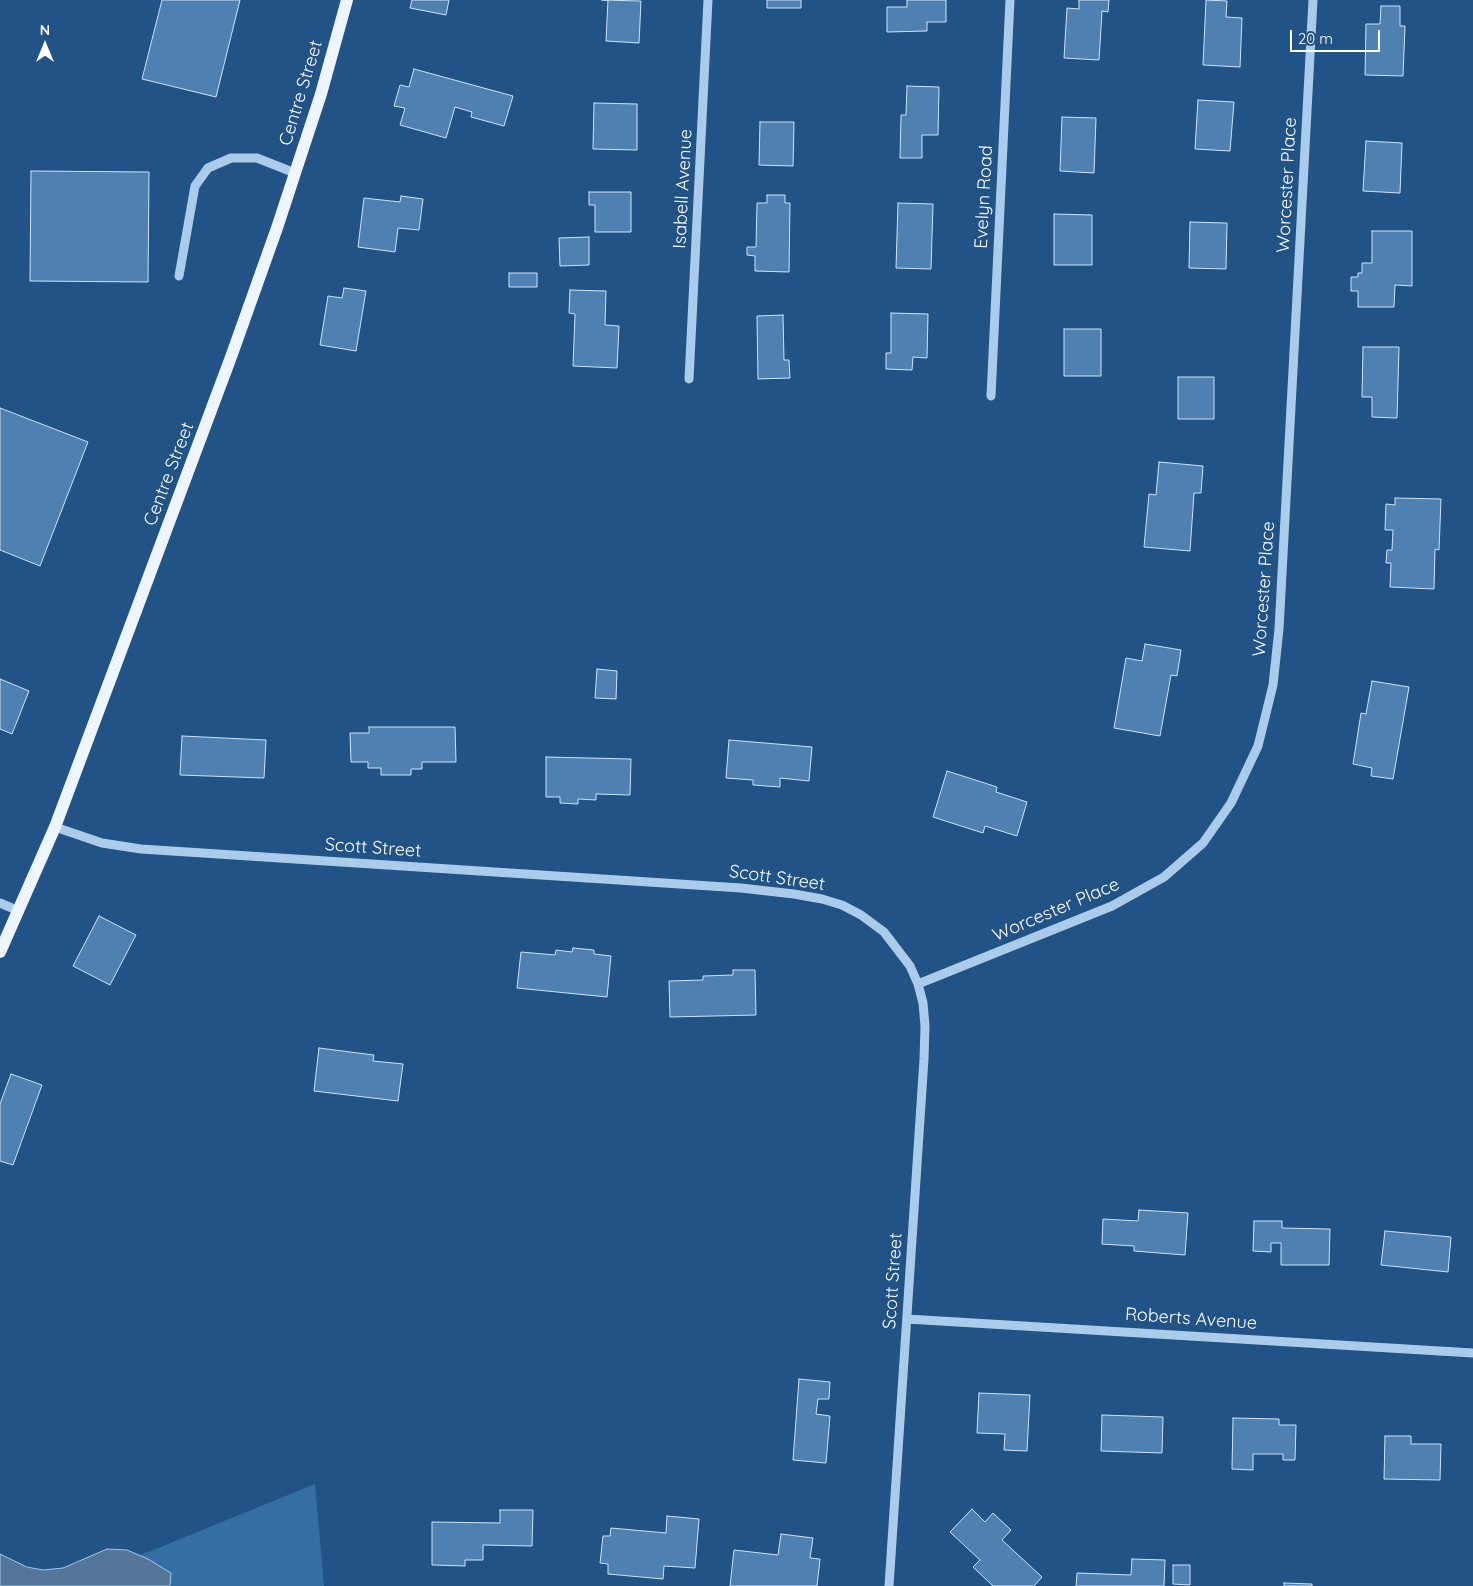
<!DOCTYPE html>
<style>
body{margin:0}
#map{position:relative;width:1473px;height:1586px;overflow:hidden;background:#215386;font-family:Quicksand,sans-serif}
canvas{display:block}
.north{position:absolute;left:20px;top:20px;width:50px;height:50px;-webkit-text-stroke:4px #215386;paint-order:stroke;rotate:0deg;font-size:14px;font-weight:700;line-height:20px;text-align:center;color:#fff}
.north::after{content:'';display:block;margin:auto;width:18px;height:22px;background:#fff;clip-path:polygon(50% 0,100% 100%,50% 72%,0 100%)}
.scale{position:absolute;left:1290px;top:30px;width:90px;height:22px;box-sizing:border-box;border:2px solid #fff;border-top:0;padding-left:6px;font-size:15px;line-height:18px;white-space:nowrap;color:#fff;-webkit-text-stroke:4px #215386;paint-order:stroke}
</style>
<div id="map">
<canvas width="1473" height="1586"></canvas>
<div class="north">N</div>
<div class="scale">20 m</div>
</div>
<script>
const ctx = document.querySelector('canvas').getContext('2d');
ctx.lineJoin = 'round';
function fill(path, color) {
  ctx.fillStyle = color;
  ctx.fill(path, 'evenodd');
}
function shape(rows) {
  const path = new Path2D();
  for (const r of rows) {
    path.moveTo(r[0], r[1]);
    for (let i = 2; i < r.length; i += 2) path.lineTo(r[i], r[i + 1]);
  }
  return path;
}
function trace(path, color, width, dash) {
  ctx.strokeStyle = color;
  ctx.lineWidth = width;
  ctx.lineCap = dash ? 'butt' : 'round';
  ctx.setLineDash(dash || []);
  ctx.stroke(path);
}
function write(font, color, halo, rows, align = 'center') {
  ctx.font = font + ' Quicksand,sans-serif';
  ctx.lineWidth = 4;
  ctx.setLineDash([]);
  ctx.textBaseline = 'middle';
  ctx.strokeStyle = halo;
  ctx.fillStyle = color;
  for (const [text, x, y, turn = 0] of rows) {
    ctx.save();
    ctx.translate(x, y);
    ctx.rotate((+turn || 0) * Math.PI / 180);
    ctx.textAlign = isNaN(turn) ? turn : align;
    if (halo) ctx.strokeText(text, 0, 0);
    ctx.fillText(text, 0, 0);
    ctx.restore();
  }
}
const green = shape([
 [315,1484,324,1586,65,1586]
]);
const water = shape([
 [107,1549,127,1550,148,1559,171,1573,170,1586,0,1586,0,1554,27,1567,43,1570,63,1568,107,1549]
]);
const building = shape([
 [162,0,240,0,216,97,142,79,162,0],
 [412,0,449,0,446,15,410,8,412,0],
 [602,0,641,1,639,43,606,41,608,0,602,0],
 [767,0,801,0,801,8,767,8,767,0],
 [907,0,946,0,946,22,927,22,927,31,887,32,887,7,907,7,907,0],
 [1079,0,1109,0,1108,12,1102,11,1099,60,1064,58,1067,8,1079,9,1079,0],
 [1206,0,1227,1,1226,17,1242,18,1240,67,1203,65,1206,0],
 [1381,6,1400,6,1400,26,1405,26,1403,76,1365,75,1366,24,1380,24,1381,6],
 [414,69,513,96,504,126,471,117,472,112,455,107,446,138,400,125,405,108,394,106,400,85,409,87,414,69],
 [907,86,939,87,938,135,922,135,922,158,900,158,901,115,906,115,907,86],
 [1198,100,1234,102,1230,151,1195,149,1198,100],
 [594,103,637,104,637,150,593,149,594,103],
 [1062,117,1096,118,1094,173,1060,171,1062,117],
 [760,122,794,122,793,166,759,165,760,122],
 [1366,141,1402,143,1400,193,1363,191,1366,141],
 [31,171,149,172,148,282,30,281,31,171],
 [589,192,631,192,631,232,595,232,595,205,589,205,589,192],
 [767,195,785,195,785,203,790,203,789,272,755,271,755,256,747,255,747,247,756,247,757,203,767,203,767,195],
 [401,196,423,199,419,230,398,228,395,252,358,247,364,198,400,202,401,196],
 [898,203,933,204,931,269,896,268,898,203],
 [1054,214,1092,215,1092,265,1054,265,1054,214],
 [1190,222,1227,223,1226,269,1189,268,1190,222],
 [1372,231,1412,231,1412,286,1395,285,1394,307,1358,307,1358,291,1351,291,1351,277,1358,277,1358,273,1362,273,1362,263,1372,263,1372,231],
 [589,237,589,265,560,266,559,238,589,237],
 [509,273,537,273,537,287,509,287,509,273],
 [344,288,366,291,356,351,320,345,328,296,342,298,344,288],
 [570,290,606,291,605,325,619,326,617,368,573,366,575,314,569,313,570,290],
 [891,313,928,314,927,358,913,357,912,370,886,369,886,353,891,353,891,313],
 [783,315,784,360,789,360,790,378,758,379,757,316,783,315],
 [1064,329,1101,329,1101,376,1064,376,1064,329],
 [1363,347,1399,347,1397,418,1372,417,1372,397,1362,397,1363,347],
 [1178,377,1214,377,1214,419,1178,419,1178,377],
 [0,408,88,442,40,566,0,550,0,408],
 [1159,462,1203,466,1201,493,1194,493,1190,551,1144,547,1149,494,1156,495,1159,462],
 [1395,498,1441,499,1439,550,1435,549,1434,589,1390,587,1391,563,1386,563,1387,550,1392,550,1393,530,1385,530,1386,504,1395,505,1395,498],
 [1145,644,1181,650,1177,676,1171,675,1160,736,1114,728,1126,658,1142,661,1145,644],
 [597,669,617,671,616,699,595,698,597,669],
 [0,679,29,691,12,734,0,729,0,679],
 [1372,681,1409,687,1393,779,1371,776,1372,768,1353,764,1361,713,1366,714,1372,681],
 [369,727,455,727,456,762,422,762,422,769,411,769,411,775,381,775,381,768,368,768,368,762,351,762,350,733,369,733,369,727],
 [182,736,266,740,264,778,180,775,182,736],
 [729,740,812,747,809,781,780,778,780,787,753,785,753,780,726,778,729,740],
 [546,757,631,759,630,795,596,794,596,800,578,799,578,804,560,803,560,797,546,797,546,757],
 [947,771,997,787,996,792,1027,802,1017,836,985,826,983,833,933,817,947,771],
 [99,916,136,935,110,985,73,966,99,916],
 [573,948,594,950,594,954,611,956,607,997,517,988,521,952,555,955,556,950,572,952,573,948],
 [733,970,755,970,756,1015,670,1017,669,981,703,980,703,976,733,975,733,970],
 [319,1048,374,1055,373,1061,403,1064,398,1101,314,1091,319,1048],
 [11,1074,42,1085,13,1165,0,1161,0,1104,11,1074],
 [1139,1210,1188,1213,1185,1255,1134,1251,1134,1246,1102,1244,1103,1219,1138,1221,1139,1210],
 [1254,1221,1282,1221,1282,1228,1330,1229,1329,1265,1281,1265,1281,1243,1271,1243,1271,1252,1253,1251,1254,1221],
 [1385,1231,1451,1237,1448,1272,1381,1265,1385,1231],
 [799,1379,830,1382,829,1399,818,1399,816,1414,830,1416,826,1463,793,1460,799,1379],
 [979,1393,1030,1395,1027,1451,1004,1450,1005,1434,977,1433,979,1393],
 [1102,1415,1163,1417,1162,1453,1101,1451,1102,1415],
 [1233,1418,1279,1419,1279,1425,1296,1425,1295,1460,1283,1460,1283,1454,1253,1454,1253,1470,1232,1469,1233,1418],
 [1385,1436,1411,1436,1411,1444,1441,1444,1440,1480,1384,1479,1385,1436],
 [972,1509,985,1522,993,1513,1011,1530,1002,1540,1042,1577,1034,1586,993,1586,973,1567,980,1560,950,1532,972,1509],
 [500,1510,533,1510,532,1546,483,1545,483,1560,465,1560,465,1566,432,1565,432,1522,500,1523,500,1510],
 [667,1516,699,1519,695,1568,664,1566,663,1579,608,1574,608,1564,600,1563,603,1536,610,1536,611,1528,666,1533,667,1516],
 [781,1534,813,1538,810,1558,820,1559,817,1586,730,1586,734,1550,778,1555,781,1534],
 [1132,1559,1165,1560,1164,1586,1076,1586,1077,1573,1131,1575,1132,1559],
 [1173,1565,1190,1565,1190,1585,1173,1584,1173,1565],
 [1284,1583,1312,1584,1312,1586,1284,1586,1284,1583]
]);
const minor = shape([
 [179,276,195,186,208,168,231,158,257,158,295,173],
 [689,379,708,0],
 [991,396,1010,0],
 [55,827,102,843,141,849,741,888,794,894,822,899,842,905,861,915,884,932,910,966,918,984,923,1003,925,1026,924,1059,889,1586],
 [0,903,19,911],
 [918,984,1112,906,1164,877,1203,843,1231,803,1258,746,1273,685,1279,629,1313,0],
 [907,1319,1473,1353]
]);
const major = shape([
 [0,952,55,827,231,357,277,228,321,94,347,0]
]);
const streetNames = [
 ["Centre Street",301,93,-73],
 ["Worcester Place",1287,185,-87],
 ["Isabell Avenue",683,189,-87],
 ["Evelyn Road",984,197,-87],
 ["Centre Street",169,474,-69],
 ["Worcester Place",1264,589,-86],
 ["Scott Street",373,848,4],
 ["Scott Street",777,878,8],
 ["Worcester Place",1056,910,-23],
 ["Scott Street",893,1281,-86],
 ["Roberts Avenue",1191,1319,4]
];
fill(green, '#356ea3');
fill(water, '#53769a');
trace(water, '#9fc6eb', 1);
fill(building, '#4e80b1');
trace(building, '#cfe4f7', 1);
trace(minor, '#abcbea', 9);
trace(major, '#eef5fe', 12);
write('18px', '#fff', '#215386', streetNames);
</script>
